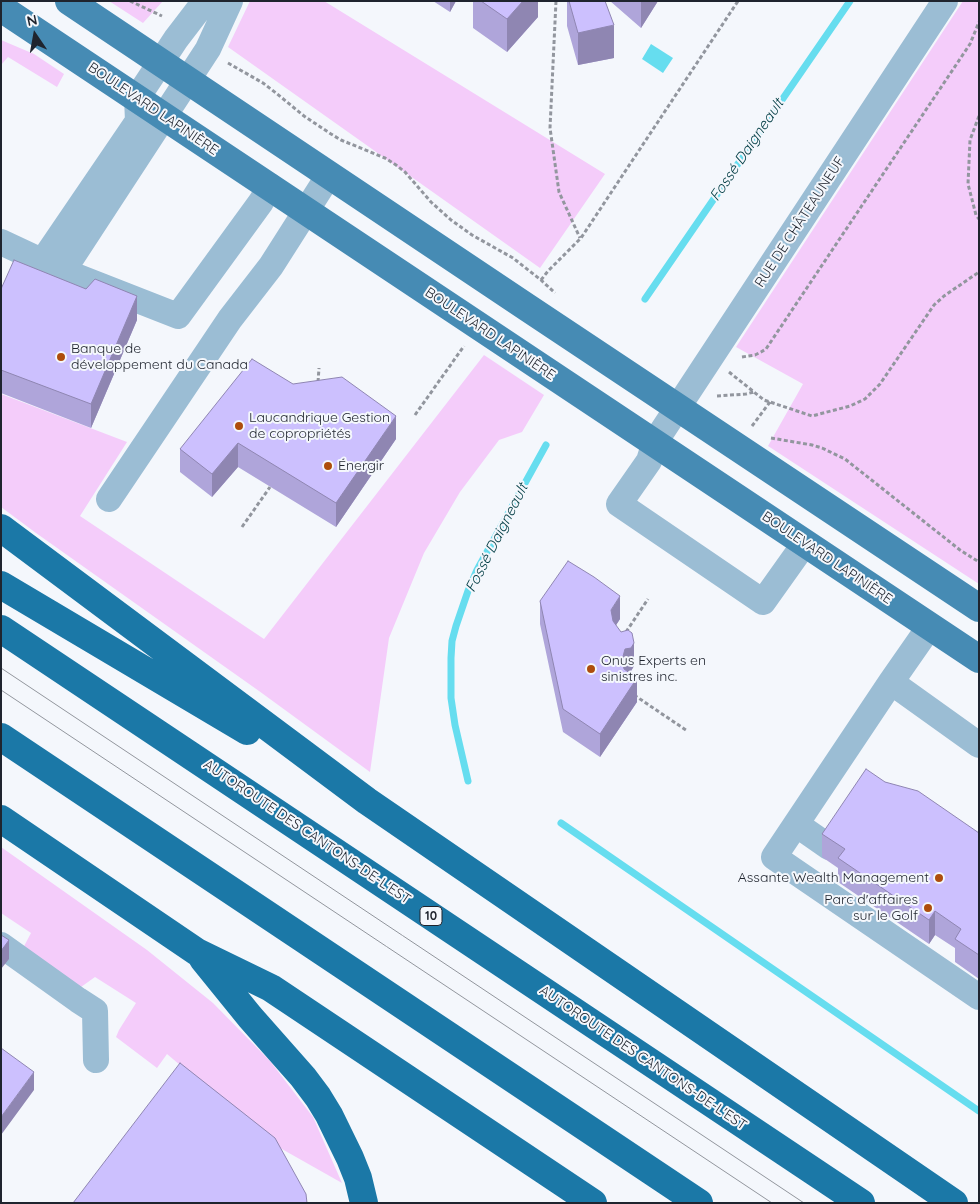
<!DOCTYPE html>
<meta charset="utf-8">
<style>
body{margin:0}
#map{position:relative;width:980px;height:1204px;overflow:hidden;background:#f4f7fc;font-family:Quicksand,sans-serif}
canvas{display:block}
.frame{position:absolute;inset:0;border:2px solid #1f242e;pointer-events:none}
.north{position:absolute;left:10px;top:10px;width:50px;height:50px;-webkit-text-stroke:4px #f4f7fc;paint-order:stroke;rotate:348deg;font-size:14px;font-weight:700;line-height:20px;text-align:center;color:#1f242e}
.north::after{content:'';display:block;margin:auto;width:18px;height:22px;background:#1f242e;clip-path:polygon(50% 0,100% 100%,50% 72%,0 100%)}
</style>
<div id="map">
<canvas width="980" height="1204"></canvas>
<div class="frame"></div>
<div class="north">N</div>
</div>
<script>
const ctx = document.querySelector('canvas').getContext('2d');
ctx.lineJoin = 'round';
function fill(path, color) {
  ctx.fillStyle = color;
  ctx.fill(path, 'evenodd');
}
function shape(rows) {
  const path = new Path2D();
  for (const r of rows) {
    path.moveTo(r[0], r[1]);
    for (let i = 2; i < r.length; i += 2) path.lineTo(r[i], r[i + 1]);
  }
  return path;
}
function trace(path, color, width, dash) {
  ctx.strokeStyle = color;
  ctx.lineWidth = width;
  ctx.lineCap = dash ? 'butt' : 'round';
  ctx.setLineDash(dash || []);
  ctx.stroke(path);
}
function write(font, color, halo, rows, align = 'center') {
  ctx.font = font + ' Quicksand,sans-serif';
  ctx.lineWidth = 4;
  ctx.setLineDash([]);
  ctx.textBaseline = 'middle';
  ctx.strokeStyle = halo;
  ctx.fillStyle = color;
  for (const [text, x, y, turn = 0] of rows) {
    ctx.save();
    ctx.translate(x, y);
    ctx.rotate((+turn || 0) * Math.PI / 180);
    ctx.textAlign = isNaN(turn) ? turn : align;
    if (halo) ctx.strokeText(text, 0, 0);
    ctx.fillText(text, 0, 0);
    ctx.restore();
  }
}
const green = shape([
 [109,1,163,1,143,23],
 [250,1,324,1,605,174,540,268,228,47],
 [963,1,975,1,979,3,979,584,768,446,803,384,736,347],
 [1,40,34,54,64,74,57,87,8,57,1,65],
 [484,355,544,395,522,432,499,440,460,492,424,553,389,638,370,772,259,691,36,533,1,507,1,394,127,442,80,516,264,639],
 [1,847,147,950,213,1003,270,1061,313,1117,342,1183,273,1144,167,1054,157,1068,116,1037,119,1030,136,1003,95,977,81,987,22,950,31,933,1,913]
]);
const water = shape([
 [651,44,673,58,663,73,642,59]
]);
const stream = shape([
 [645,299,850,1],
 [468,781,455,725,451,698,451,658,452,641,456,626,468,591,477,570,546,445],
 [561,823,979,1111]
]);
const path = shape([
 [130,1,162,16],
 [556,1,550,128,559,192,580,238],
 [228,63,263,83,276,93,304,116,331,134,341,140,385,158,396,165,405,172,431,202,451,220,472,235,513,258,541,280,555,293],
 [979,116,970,140,968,184,976,215,979,219],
 [541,280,548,271,581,238,738,1],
 [742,357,755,355,761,352,766,349,770,343,970,44,979,22],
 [729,372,764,400,812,416,850,406,865,399,880,384,934,305,944,296,979,272],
 [318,382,319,368],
 [717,396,746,394,754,392],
 [415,415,464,346],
 [752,426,770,402],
 [771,438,812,445,822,448,845,459,960,550,979,562],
 [242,527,270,487],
 [626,632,648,599],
 [634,695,686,730]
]);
const minor = shape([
 [1,242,63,271,178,316,261,202,270,186],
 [42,262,138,121,137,98,176,39,205,1],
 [63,271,208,49,230,1],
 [109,499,230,319,271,266,329,175],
 [805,543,763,602,619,504,649,461,655,442,945,1],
 [930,626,891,682,774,857,979,997],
 [891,682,979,745],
 [796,824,829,847],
 [1,945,78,1000,95,1011,96,1060]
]);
const major = shape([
 [69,1,528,308,979,608],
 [1,8,979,659]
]);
const highway = shape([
 [1,528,367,801,954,1203],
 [1,585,247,731],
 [1,629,861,1203],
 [1,737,699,1203],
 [1,819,197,952,271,988,593,1203],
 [203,959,250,1017,303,1077,318,1097,329,1115,350,1158,358,1178,364,1203]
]);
const tram = shape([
 [1,668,804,1203],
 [1,690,772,1203]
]);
const wall = shape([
 [433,1,456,1,450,12],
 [473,1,538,1,538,17,507,52,473,28],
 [567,1,605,1,614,58,578,65,567,26],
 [610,1,658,1,641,28],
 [1,289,137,320,91,428,1,393],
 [293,384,396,439,336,527,238,467,212,497,180,472,180,449],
 [540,601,620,619,616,625,634,666,631,671,628,672,637,702,600,757,563,732,540,624],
 [885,782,979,833,979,979,955,962,955,948,935,935,929,944,838,882,838,868,822,857,822,834]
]);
const shadedWall = shape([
 [450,1,456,1,450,12],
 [523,1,538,1,538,17,507,52,507,19],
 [641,1,658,1,641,28],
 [614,25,614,58,578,65,578,33],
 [137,296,137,320,91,428,91,404],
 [396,416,396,439,336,527,336,503],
 [238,443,238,467,212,497,212,474],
 [620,596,620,619,611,633,611,610],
 [634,643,634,666,631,671,625,672,622,660,625,649],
 [637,678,637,702,600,757,600,734],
 [935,911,935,935,929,944,929,920],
 [9,940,9,959,1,969,1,951],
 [34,1072,34,1090,1,1135,1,1117]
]);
const building = shape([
 [481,1,523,1,507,19,481,1],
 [569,1,605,1,614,25,578,33,569,1],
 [14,260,86,289,95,279,137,296,91,404,1,370,1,289,14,260],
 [252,359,293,384,342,377,396,416,336,503,238,443,212,474,180,449,252,359],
 [568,561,594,577,620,596,611,610,613,621,621,632,628,630,632,633,634,643,631,648,625,649,622,660,624,669,637,678,600,734,563,709,540,601,568,561],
 [866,769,885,782,918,791,979,833,979,955,955,939,961,929,935,911,929,920,838,858,845,849,822,834,866,769],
 [1,935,9,940,1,951,1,935],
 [1,1048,34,1072,1,1117,1,1048],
 [180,1063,275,1138,306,1194,307,1203,73,1203,180,1063]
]);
const markers = [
 [61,357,5,"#ae4d0c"],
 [239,426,5,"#ae4d0c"],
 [328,466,5,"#ae4d0c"],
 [591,669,5,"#ae4d0c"],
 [939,878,5,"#ae4d0c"],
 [928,908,5,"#ae4d0c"]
];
const shields = [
 [431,916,22]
];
const shieldNames = [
 ["10",431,916]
];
const streetNames = [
 ["BOULEVARD LAPINIÈRE",153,109,34],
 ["RUE DE CHÂTEAUNEUF",800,222,-57],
 ["BOULEVARD LAPINIÈRE",490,334,34],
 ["BOULEVARD LAPINIÈRE",827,558,34],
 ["AUTOROUTE DES CANTONS-DE-L'EST",307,832,34],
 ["AUTOROUTE DES CANTONS-DE-L'EST",643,1058,34]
];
const poiNames = [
 ["Banque de",71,349],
 ["développement du Canada",71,365],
 ["Laucandrique Gestion",249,418],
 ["de copropriétés",249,434],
 ["Énergir",338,466],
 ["Onus Experts en",601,661],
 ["sinistres inc.",601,677],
 ["Assante Wealth Management",929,878,"right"],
 ["Parc d'affaires",918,900,"right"],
 ["sur le Golf",918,916,"right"]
];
const waterNames = [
 ["Fossé Daigneault",747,150,-56],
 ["Fossé Daigneault",497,538,-63]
];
fill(green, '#f4ccfa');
fill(water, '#66ddef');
trace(stream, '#66ddef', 7);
trace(path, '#92969e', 3, [4, 2.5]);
trace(minor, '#9bbdd4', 26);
trace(major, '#468bb4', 28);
trace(highway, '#1b78a7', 28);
trace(tram, '#92969d', 1);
fill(wall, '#afa5da');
fill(shadedWall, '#8f86b2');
fill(building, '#ccc0fe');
trace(building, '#8f86b2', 1);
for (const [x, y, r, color] of markers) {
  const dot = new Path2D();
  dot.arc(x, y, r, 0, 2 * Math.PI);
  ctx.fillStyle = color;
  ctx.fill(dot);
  trace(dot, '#f4f7fc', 2);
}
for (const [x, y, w] of shields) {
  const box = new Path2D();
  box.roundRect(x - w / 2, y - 9.5, w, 19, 4);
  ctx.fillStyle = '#f4f7fc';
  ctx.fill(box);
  trace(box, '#1f242e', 1);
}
write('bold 12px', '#1f242e', null, shieldNames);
write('14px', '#1f242e', '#f4f7fc', streetNames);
write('14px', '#1f242e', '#f4f7fc', poiNames, 'left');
write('italic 15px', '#023d44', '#f4f7fc', waterNames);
</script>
